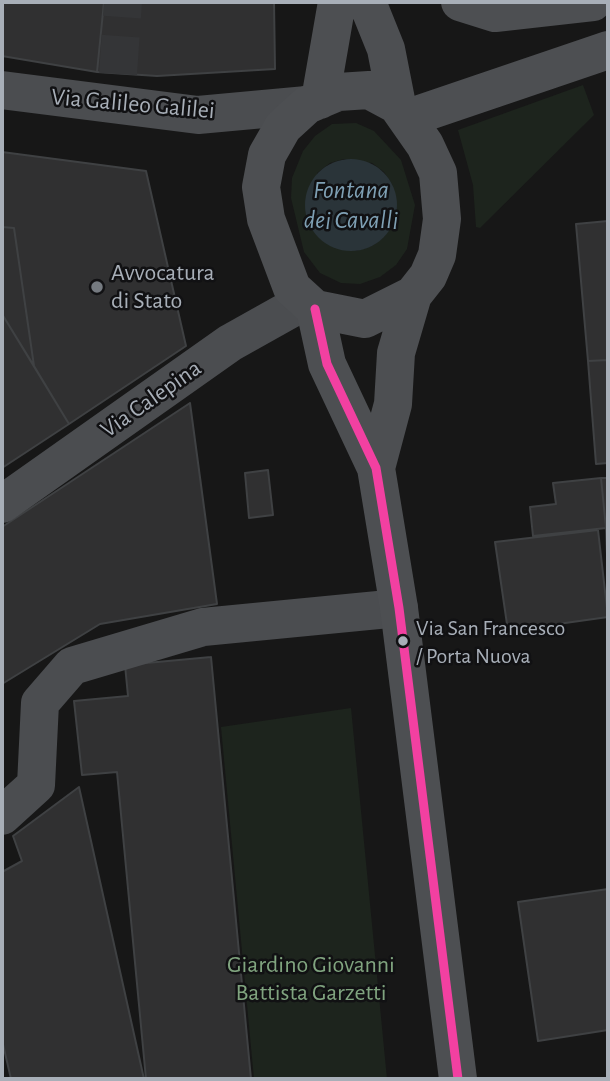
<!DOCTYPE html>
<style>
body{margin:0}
#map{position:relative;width:610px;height:1081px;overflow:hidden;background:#171717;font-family:"Alegreya Sans",sans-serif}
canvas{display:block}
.frame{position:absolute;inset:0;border:4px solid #a8afb8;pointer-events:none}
</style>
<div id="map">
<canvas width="610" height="1081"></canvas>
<div class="frame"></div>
</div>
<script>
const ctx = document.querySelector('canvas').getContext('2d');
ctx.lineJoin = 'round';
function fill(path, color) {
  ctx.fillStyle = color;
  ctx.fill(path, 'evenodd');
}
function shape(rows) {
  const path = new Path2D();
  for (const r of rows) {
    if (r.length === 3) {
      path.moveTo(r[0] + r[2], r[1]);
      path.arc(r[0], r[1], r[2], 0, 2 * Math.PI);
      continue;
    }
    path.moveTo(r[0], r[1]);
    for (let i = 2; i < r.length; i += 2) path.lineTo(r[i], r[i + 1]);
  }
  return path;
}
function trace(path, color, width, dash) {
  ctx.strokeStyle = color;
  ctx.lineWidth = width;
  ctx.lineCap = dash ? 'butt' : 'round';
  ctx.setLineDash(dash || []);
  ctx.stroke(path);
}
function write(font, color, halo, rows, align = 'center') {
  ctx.font = font + ' "Alegreya Sans",sans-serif';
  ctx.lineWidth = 5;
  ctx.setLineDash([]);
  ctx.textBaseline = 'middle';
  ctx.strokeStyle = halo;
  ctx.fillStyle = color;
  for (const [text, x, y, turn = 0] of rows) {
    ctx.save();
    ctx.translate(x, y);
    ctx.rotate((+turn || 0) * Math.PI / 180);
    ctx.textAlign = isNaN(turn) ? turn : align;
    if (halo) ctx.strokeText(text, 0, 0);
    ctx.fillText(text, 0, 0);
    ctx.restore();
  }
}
const green = shape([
 [583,85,594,115,480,228,476,227,473,185,458,130],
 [356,123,374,131,401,160,415,205,407,249,396,265,380,277,360,284,341,283,320,273,304,252,291,198,292,178,303,151,315,136,332,124],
 [344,159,372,163,384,172,392,184,397,212,392,226,383,238,372,246,356,251,317,173,330,163],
 [351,708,387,1079,254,1079,221,727]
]);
const water = shape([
 [351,205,46]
]);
const building = shape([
 [2,2,104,2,97,72,2,56,2,2],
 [104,2,274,2,275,69,157,76,97,72,104,2],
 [2,152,146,171,186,346,69,424,34,366,14,228,2,227,2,152],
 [608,221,608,360,588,361,576,224,608,221],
 [2,227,14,228,34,366,2,314,2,227],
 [2,314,69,424,2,468,2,314],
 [608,360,608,463,596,464,588,361,608,360],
 [190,403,217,604,100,624,2,684,2,527,190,403],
 [268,470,273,515,249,518,245,473,268,470],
 [601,478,608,478,608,582,606,528,601,478],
 [601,478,606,528,533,536,530,507,556,504,553,483,601,478],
 [598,530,608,617,508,631,495,542,598,530],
 [211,657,251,1079,146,1079,117,772,82,775,74,701,128,696,125,665,211,657],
 [79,787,144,1079,11,1079,2,1040,2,872,22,861,13,836,79,787],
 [608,889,608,1030,538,1041,518,902,608,889]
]);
const minorTunnel = shape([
 [118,74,123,2]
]);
const minor = shape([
 [2,90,198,115,307,105],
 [2,504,230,343,305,301],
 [2,816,36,785,40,703,72,666,203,627,399,608]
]);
const major = shape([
 [367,2,386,49,397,105],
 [460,2,495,13,593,2],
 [369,90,397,105,425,145,438,173,442,219,437,255,428,276,413,295,365,319,315,309,292,288,266,219,261,187,267,155,283,127,307,105,338,92,369,90],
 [320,100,337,2],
 [408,118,608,50],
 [315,309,327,364,376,468,399,608,458,1079],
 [376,468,393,404,396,353,413,295]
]);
const bus1 = shape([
 [315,309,327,364,376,468,399,608,458,1079]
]);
const markers = [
 [97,287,7,"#757a80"],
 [403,641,6,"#a8afb8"]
];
const busNames = [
 ["Via San Francesco",416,628],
 ["/ Porta Nuova",416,656]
];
const streetNames = [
 ["Via Galileo Galilei",133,104,5],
 ["Via Calepina",151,399,-35]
];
const poiNames = [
 ["Avvocatura",111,273],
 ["di Stato",111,301]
];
const parkNames = [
 ["Giardino Giovanni",311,965],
 ["Battista Garzetti",311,993]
];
const waterNames = [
 ["Fontana",351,190],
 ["dei Cavalli",351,220]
];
fill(green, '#1d241d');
fill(water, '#2a3439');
fill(building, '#303031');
trace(building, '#3f4143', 2);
trace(minorTunnel, '#343537', 38, [38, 19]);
trace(minor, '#4b4d50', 38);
trace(major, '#4d4f52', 38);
trace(bus1, '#f240a1', 9);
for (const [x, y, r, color] of markers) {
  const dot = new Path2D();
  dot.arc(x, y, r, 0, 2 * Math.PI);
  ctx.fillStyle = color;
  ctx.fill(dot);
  trace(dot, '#111113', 2.5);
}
write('22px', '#a8afb8', '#111113', busNames, 'left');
write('24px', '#a8afb8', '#111113', streetNames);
write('24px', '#a8afb8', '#111113', poiNames, 'left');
write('24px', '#80a47f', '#111113', parkNames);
write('italic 26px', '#7fa0b4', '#111113', waterNames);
</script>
